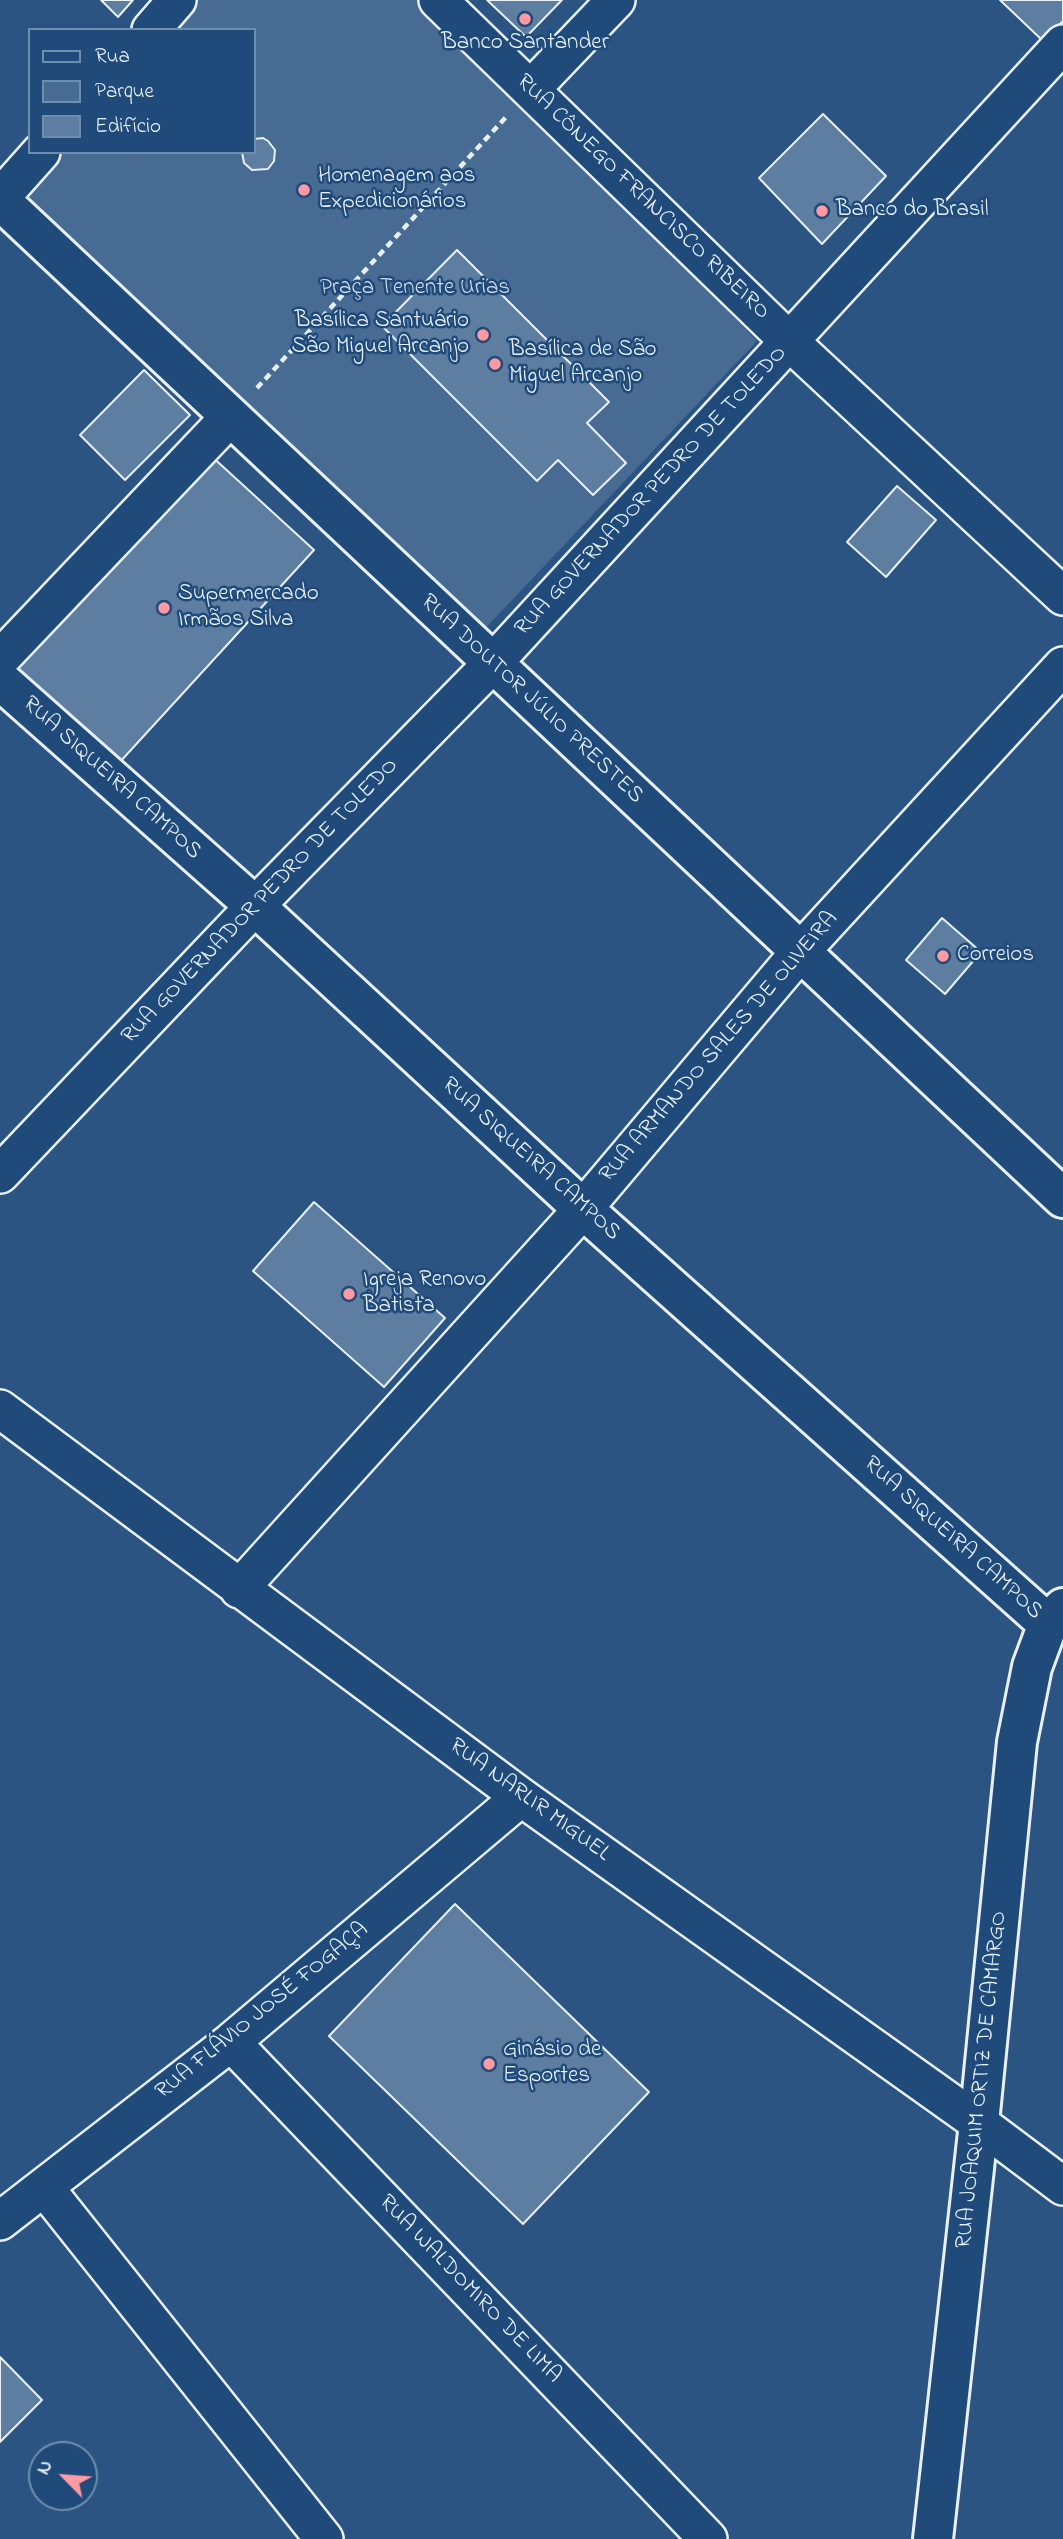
<!DOCTYPE html>
<meta charset="utf-8">
<style>
body{margin:0}
#map{position:relative;width:1063px;height:2539px;overflow:hidden;background:#2b5482;font-family:"Indie Flower",sans-serif}
canvas{display:block}
.legend{position:absolute;left:28px;top:28px;width:228px;height:126px;box-sizing:border-box;background:#1f4a7a;border:2px solid #6f8dac;margin:0;padding:9px 12px;list-style:none;font-size:21px;color:#e8f1f8}
.legend li{display:flex;align-items:center;gap:14px;height:35px}
.legend b{width:35px;border:2px solid #6f8dac}
.north{position:absolute;left:28px;top:2441px;width:70px;height:70px;box-sizing:border-box;background:#1f4a7a;border:2px solid #6f8dac;border-radius:50%;rotate:295deg;font-size:19px;font-weight:700;line-height:28px;text-align:center;color:#e8f1f8}
.north::after{content:'';display:block;margin:auto;width:24px;height:32px;background:#ff9aa2;clip-path:polygon(50% 0,100% 100%,50% 72%,0 100%)}
</style>
<div id="map">
<canvas width="1063" height="2539"></canvas>
<ul class="legend">
<li><b style="height:9px;background:#1f4a7a"></b>Rua</li>
<li><b style="height:19px;background:#476b93"></b>Parque</li>
<li><b style="height:19px;background:#5d7da1"></b>Edifício</li>
</ul>
<div class="north">N</div>
</div>
<script>
const ctx = document.querySelector('canvas').getContext('2d');
ctx.lineJoin = 'round';
function fill(path, color) {
  ctx.fillStyle = color;
  ctx.fill(path, 'evenodd');
}
function shape(rows) {
  const path = new Path2D();
  for (const r of rows) {
    path.moveTo(r[0], r[1]);
    for (let i = 2; i < r.length; i += 2) path.lineTo(r[i], r[i + 1]);
  }
  return path;
}
function trace(path, color, width, dash) {
  ctx.strokeStyle = color;
  ctx.lineWidth = width;
  ctx.lineCap = dash ? 'butt' : 'round';
  ctx.setLineDash(dash || []);
  ctx.stroke(path);
}
function write(font, color, halo, rows, align = 'center') {
  ctx.font = font + ' "Indie Flower",sans-serif';
  ctx.lineWidth = 5;
  ctx.setLineDash([]);
  ctx.textBaseline = 'middle';
  ctx.strokeStyle = halo;
  ctx.fillStyle = color;
  for (const [text, x, y, turn = 0] of rows) {
    ctx.save();
    ctx.translate(x, y);
    ctx.rotate((+turn || 0) * Math.PI / 180);
    ctx.textAlign = isNaN(turn) ? turn : align;
    if (halo) ctx.strokeText(text, 0, 0);
    ctx.fillText(text, 0, 0);
    ctx.restore();
  }
}
const green = shape([
 [180,0,427,0,757,341,480,634,6,198,47,152,254,152,254,30,154,30]
]);
const building = shape([
 [101,0,133,0,118,17,101,0],
 [487,0,562,0,526,37,487,0],
 [1000,0,1063,0,1063,21,1043,41,1000,0],
 [823,114,886,176,822,244,759,178,823,114],
 [263,138,268,141,275,150,274,161,268,169,252,170,244,163,242,152,254,152,254,139,263,138],
 [457,250,609,402,587,423,626,463,593,495,558,460,537,481,382,326,457,250],
 [144,370,190,415,125,480,80,435,144,370],
 [208,453,314,550,119,763,14,665,208,453],
 [897,486,936,520,886,577,847,542,897,486],
 [942,918,981,952,945,994,906,960,942,918],
 [314,1202,445,1318,384,1387,253,1271,314,1202],
 [455,1904,649,2092,523,2224,329,2036,455,1904],
 [0,2357,42,2400,0,2442,0,2357]
]);
const path = shape([
 [257,388,507,116]
]);
const street = shape([
 [438,0,790,342,1063,596],
 [151,30,177,0],
 [531,89,616,0],
 [0,198,41,152],
 [0,659,230,417],
 [0,1174,255,906,492,664,1063,44],
 [0,1409,521,1797,979,2123,1063,2186],
 [239,1589,583,1209,800,952,1063,666],
 [231,2042,708,2539],
 [44,2187,324,2539],
 [0,2221,231,2042,521,1797]
]);
const secondary = shape([
 [0,200,1063,1198],
 [0,680,255,906,583,1209,1048,1624],
 [933,2539,979,2123,1017,1742,1032,1667,1048,1624,1063,1608]
]);
const markers = [
 [525,19,7,"#ff9aa2"],
 [304,190,7,"#ff9aa2"],
 [822,211,7,"#ff9aa2"],
 [483,335,7,"#ff9aa2"],
 [495,364,7,"#ff9aa2"],
 [164,608,7,"#ff9aa2"],
 [943,956,7,"#ff9aa2"],
 [349,1294,7,"#ff9aa2"],
 [489,2064,7,"#ff9aa2"]
];
const poiNames = [
 ["Banco Santander",525,44,"center"],
 ["Homenagem aos",318,177],
 ["Expedicionários",318,203],
 ["Banco do Brasil",836,211],
 ["Basílica Santuário",469,322,"right"],
 ["São Miguel Arcanjo",469,348,"right"],
 ["Basílica de São",509,351],
 ["Miguel Arcanjo",509,377],
 ["Supermercado",178,595],
 ["Irmãos Silva",178,621],
 ["Correios",957,956],
 ["Igreja Renovo",363,1281],
 ["Batista",363,1307],
 ["Ginásio de",503,2051],
 ["Esportes",503,2077]
];
const streetNames = [
 ["RUA CÔNEGO FRANCISCO RIBEIRO",642,198,44],
 ["RUA GOVERNADOR PEDRO DE TOLEDO",652,492,-47],
 ["RUA DOUTOR JÚLIO PRESTES",531,700,43],
 ["RUA SIQUEIRA CAMPOS",111,779,42],
 ["RUA GOVERNADOR PEDRO DE TOLEDO",261,902,-46],
 ["RUA ARMANDO SALES DE OLIVEIRA",720,1048,-49],
 ["RUA SIQUEIRA CAMPOS",530,1160,42],
 ["RUA SIQUEIRA CAMPOS",952,1539,42],
 ["RUA NARLIR MIGUEL",529,1801,36],
 ["RUA FLÁVIO JOSÉ FOGAÇA",263,2012,-39],
 ["RUA JOAQUIM ORTIZ DE CAMARGO",983,2080,-84],
 ["RUA WALDOMIRO DE LIMA",469,2290,46]
];
const parkNames = [
 ["Praça Tenente Urias",415,289]
];
fill(green, '#476b93');
fill(building, '#5d7da1');
trace(building, '#e8f1f8', 2);
trace(street, '#e8f1f8', 42);
trace(secondary, '#e8f1f8', 44);
trace(path, '#e8f1f8', 4.5, [7, 5]);
trace(street, '#1f4a7a', 37);
trace(secondary, '#1f4a7a', 38);
for (const [x, y, r, color] of markers) {
  const dot = new Path2D();
  dot.arc(x, y, r, 0, 2 * Math.PI);
  ctx.fillStyle = color;
  ctx.fill(dot);
  trace(dot, '#1f4a7a', 2.5);
}
write('23px', '#e8f1f8', '#1f4a7a', poiNames, 'left');
write('23px', '#e8f1f8', '#1f4a7a', streetNames);
write('23px', '#d0dde9', '#1f4a7a', parkNames);
</script>
